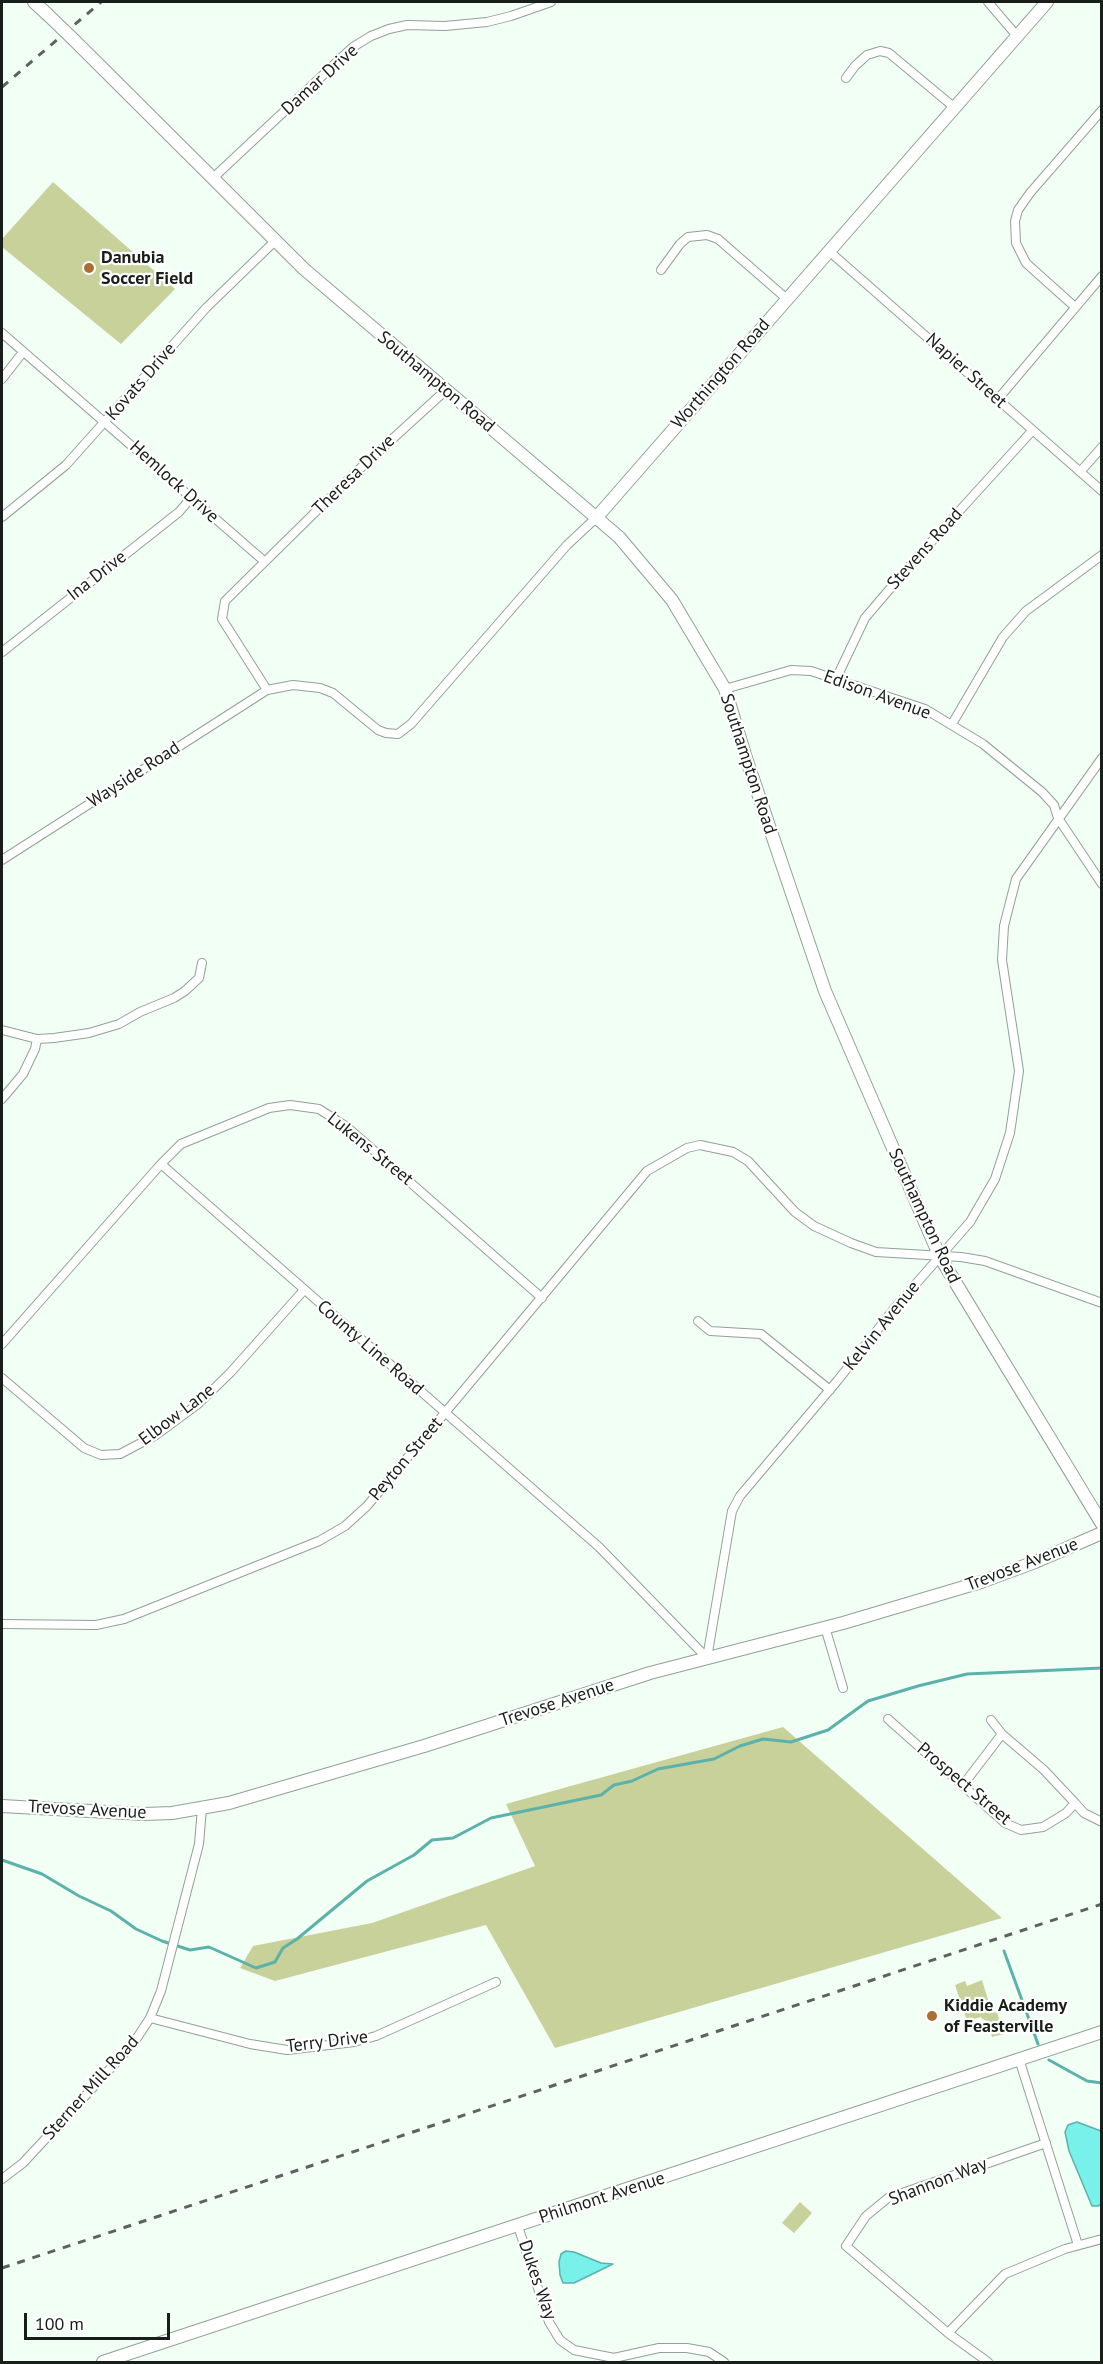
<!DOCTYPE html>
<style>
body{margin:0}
#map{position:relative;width:1103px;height:2364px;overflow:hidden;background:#f2fff5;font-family:"PT Sans",sans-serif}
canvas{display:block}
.frame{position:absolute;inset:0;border:3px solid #181f1a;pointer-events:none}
.scale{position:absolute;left:24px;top:2313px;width:146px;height:27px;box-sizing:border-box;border:3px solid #181f1a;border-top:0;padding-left:8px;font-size:18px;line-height:21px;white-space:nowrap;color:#181f1a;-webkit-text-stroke:4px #fff;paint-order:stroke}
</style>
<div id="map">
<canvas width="1103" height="2364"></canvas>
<div class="frame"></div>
<div class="scale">100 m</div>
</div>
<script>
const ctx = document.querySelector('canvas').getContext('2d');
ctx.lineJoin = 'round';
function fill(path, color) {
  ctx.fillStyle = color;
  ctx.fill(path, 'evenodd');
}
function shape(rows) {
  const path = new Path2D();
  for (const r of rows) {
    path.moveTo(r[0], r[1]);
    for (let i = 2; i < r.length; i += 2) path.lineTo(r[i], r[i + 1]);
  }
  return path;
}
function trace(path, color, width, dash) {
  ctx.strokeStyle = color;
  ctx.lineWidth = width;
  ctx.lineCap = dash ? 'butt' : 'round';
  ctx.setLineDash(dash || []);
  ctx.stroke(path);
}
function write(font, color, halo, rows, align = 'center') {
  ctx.font = font + ' "PT Sans",sans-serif';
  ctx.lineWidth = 4.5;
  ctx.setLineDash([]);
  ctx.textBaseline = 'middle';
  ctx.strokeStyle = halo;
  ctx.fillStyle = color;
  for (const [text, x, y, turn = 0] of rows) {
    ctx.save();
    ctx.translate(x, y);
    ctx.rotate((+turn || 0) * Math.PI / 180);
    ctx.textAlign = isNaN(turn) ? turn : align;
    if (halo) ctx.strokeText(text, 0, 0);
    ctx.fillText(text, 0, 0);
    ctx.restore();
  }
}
const green = shape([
 [53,182,175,289,121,344,2,247,2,239],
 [783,1727,1002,1918,555,2048,486,1925,275,1981,240,1968,253,1946,372,1923,535,1866,506,1804],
 [982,1980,992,2013,997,2012,1004,2034,992,2037,988,2021,982,2019,981,2017,967,2021,955,1985,965,1981,967,1986],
 [800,2202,812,2213,794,2233,782,2223]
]);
const water = shape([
 [1077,2122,1101,2131,1102,2204,1098,2206,1092,2206,1069,2151,1065,2132,1068,2125,1077,2122],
 [566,2251,574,2252,601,2263,613,2264,574,2283,563,2283,560,2275,559,2262,561,2254,566,2251]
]);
const stream = shape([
 [2,1860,42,1874,79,1896,111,1911,136,1929,162,1941,190,1950,209,1947,256,1968,275,1962,283,1948,297,1939,367,1881,414,1855,432,1840,453,1838,491,1818,601,1795,614,1785,632,1781,658,1769,714,1759,740,1746,763,1739,791,1742,828,1730,868,1701,918,1686,967,1674,1102,1668],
 [1004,1951,1038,2044],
 [1049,2060,1087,2081,1102,2083]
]);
const street = shape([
 [988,2,1017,36],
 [846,78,855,66,867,55,880,51,889,53,955,108],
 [213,178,353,47,371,36,389,29,407,25,445,26,487,22,511,16,551,2],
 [830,252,1102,491],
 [661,270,680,244,688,237,707,235,718,239,787,299],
 [1075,307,1026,263,1016,243,1015,221,1018,210,1030,193,1102,110],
 [2,333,264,561],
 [2,379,23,352],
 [998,399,1102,276],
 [1080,472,1102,447],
 [2,517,66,465,206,308,274,242],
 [2,652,179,512,191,498],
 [836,679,865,618,912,563,1032,431],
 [725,689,791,670,811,671,925,709,983,744,1042,792,1054,805,1058,818,1102,884],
 [267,690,222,619,225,601,353,475,446,390],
 [952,724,1003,637,1026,611,1102,555],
 [2,860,267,690,293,685,320,688,333,693,378,730,386,733,398,734,411,724,567,545,596,518],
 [2,1030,37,1039,54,1038,89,1033,119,1024,140,1012,174,998,185,991,199,978,202,963],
 [2,1099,23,1074,35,1049,37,1039],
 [161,1164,599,1547,707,1658],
 [698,1321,710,1331,761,1334,830,1390],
 [2,1344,161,1164,181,1144,269,1108,290,1105,319,1109,347,1127,542,1298],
 [2,1378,84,1448,101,1455,120,1454,156,1435,198,1404,230,1373,304,1290],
 [2,1624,96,1625,124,1619,319,1541,345,1526,367,1506,647,1171,687,1148,700,1145,733,1152,748,1161,795,1212,814,1226,851,1243,876,1252,961,1257,985,1261,1102,1303],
 [825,1627,843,1688],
 [707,1658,732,1511,740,1496,838,1380,893,1310,970,1222,995,1179,1010,1133,1019,1071,1002,960,1004,926,1016,879,1102,758],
 [888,1719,1005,1823,1021,1830,1043,1827,1066,1813,1075,1803,1084,1813,1102,1822],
 [991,1720,1002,1734,1044,1770,1075,1803],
 [963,1785,1002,1734],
 [150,2018,250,2044,287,2050,354,2042,376,2036,496,1982],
 [1019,2059,1078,2245],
 [2,2179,23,2163,123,2055,135,2041,150,2018,161,1991,199,1844,202,1808],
 [518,2226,549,2322,560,2340,574,2350,614,2358,659,2348,687,2348,709,2352,724,2362],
 [948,2333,1005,2274,1065,2249,1102,2239],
 [988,2362,948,2333,846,2246,866,2216,888,2198,1046,2143]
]);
const secondary = shape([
 [34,2,47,14],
 [74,40,304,269,619,537,672,600,725,689,746,758,825,991,940,1257,1102,1524],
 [596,518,1047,2],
 [2,1806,143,1814,172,1813,229,1803,424,1746,650,1673,843,1623,981,1582,1035,1562,1102,1533],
 [103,2362,1102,2032]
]);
const rail = shape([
 [2,87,101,2],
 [2,2268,1102,1904]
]);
const secondaryBridge = shape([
 [47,14,74,40]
]);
const markers = [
 [89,268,6,"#ad6e35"],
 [932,2016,6,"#ad6e35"]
];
const streetNames = [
 ["Damar Drive",320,80,-42],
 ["Napier Street",966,371,42],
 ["Worthington Road",721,374,-49],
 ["Kovats Drive",141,382,-49],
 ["Southampton Road",436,382,40],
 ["Theresa Drive",354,475,-44],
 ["Hemlock Drive",174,482,42],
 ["Stevens Road",925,549,-48],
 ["Ina Drive",97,576,-38],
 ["Edison Avenue",877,695,20],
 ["Southampton Road",748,764,72],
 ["Wayside Road",134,775,-33],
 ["Lukens Street",370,1149,39],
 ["Southampton Road",924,1216,65],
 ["Kelvin Avenue",882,1326,-51],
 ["County Line Road",370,1348,41],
 ["Elbow Lane",177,1415,-37],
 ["Peyton Street",406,1459,-50],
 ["Trevose Avenue",1022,1565,-21],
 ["Trevose Avenue",557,1703,-18],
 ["Prospect Street",964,1784,40],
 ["Trevose Avenue",87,1810,3],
 ["Terry Drive",327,2042,-7],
 ["Sterner Mill Road",91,2088,-48],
 ["Shannon Way",938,2182,-21],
 ["Philmont Avenue",602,2198,-18],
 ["Dukes Way",537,2280,71]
];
const poiNames = [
 ["Danubia",101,258],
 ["Soccer Field",101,279],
 ["Kiddie Academy",944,2006],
 ["of Feasterville",944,2027]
];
fill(green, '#c8d19a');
fill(water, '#77f1e9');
trace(water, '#5ab2ab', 1.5);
trace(stream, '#5ab2ab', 3);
trace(street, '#8fa294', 10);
trace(secondary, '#8fa294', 14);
trace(street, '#fff', 8);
trace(secondary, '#fff', 12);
trace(rail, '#5b635d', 3, [8, 8]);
trace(secondaryBridge, '#8fa294', 14, []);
trace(secondaryBridge, '#fff', 12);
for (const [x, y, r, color] of markers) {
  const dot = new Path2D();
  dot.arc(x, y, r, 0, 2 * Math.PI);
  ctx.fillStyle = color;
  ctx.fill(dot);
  trace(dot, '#fff', 2);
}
write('18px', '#181f1a', '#fff', streetNames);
write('bold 18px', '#181f1a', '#fff', poiNames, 'left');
</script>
